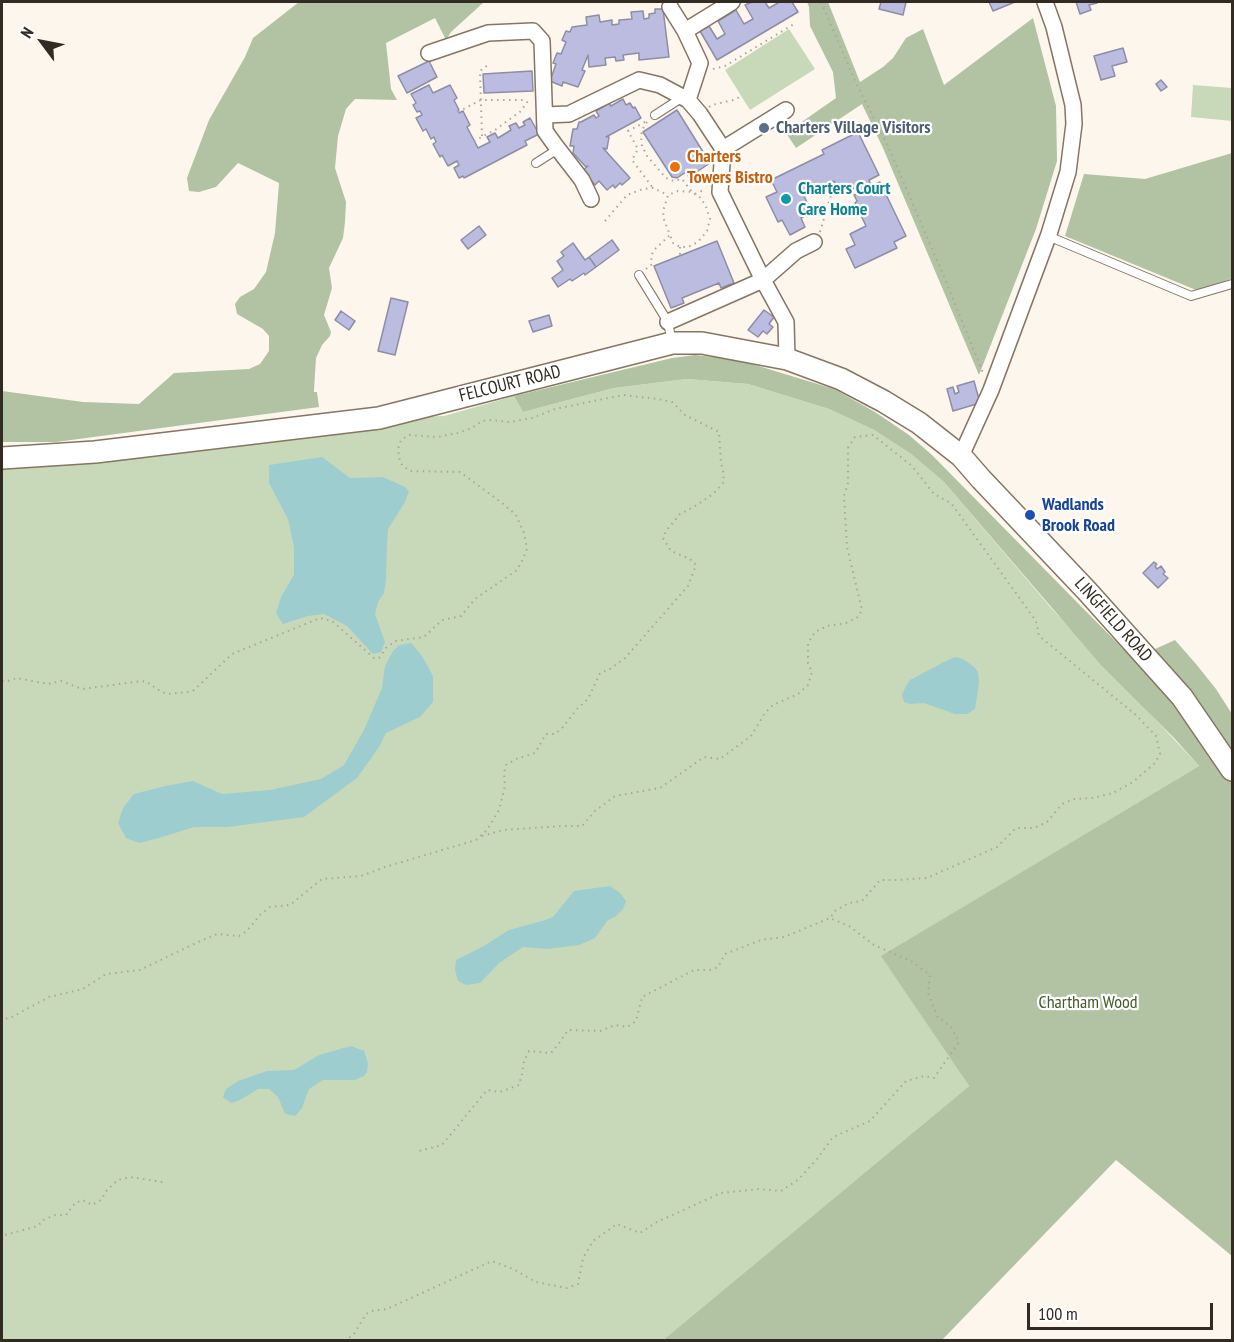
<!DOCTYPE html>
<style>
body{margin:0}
#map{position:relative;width:1234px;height:1342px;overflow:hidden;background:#fdf6ed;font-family:"PT Sans Narrow",sans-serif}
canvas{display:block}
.frame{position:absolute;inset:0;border:3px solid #322b23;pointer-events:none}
.north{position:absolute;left:12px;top:12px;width:60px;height:60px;-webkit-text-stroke:4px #fff;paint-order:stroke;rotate:302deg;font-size:16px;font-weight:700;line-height:24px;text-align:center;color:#322b23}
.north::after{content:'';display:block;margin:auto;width:21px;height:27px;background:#322b23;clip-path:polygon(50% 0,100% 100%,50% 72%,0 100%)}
.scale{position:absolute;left:1027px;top:1303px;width:186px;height:27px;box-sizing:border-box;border:3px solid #322b23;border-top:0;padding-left:8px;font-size:18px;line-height:21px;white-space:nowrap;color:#322b23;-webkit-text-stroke:4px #fff;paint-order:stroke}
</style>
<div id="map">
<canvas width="1234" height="1342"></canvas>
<div class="frame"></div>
<div class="north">N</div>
<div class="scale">100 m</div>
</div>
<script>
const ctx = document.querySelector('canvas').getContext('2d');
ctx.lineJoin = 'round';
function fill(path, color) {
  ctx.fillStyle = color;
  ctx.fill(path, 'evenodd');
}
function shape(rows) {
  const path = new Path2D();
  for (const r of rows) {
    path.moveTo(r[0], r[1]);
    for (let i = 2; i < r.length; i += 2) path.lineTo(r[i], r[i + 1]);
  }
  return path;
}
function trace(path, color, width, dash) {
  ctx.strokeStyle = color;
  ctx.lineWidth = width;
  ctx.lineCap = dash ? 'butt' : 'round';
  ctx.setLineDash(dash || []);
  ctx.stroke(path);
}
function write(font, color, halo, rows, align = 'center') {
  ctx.font = font + ' "PT Sans Narrow",sans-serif';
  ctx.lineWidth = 4.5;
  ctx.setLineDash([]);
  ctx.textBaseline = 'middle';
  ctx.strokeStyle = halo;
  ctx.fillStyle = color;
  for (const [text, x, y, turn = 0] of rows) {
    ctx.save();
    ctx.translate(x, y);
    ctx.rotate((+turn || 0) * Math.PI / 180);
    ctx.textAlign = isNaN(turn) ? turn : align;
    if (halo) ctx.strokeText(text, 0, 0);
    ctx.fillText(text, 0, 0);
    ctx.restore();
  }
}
const green = shape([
 [789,29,815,69,750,110,725,70],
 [1193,85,1232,88,1232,121,1191,117],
 [687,379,748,384,829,409,874,430,911,454,944,482,1052,609,1199,766,882,956,969,1086,663,1340,2,1340,2,458,379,418,444,416,514,396,523,412,614,388]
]);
const forest = shape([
 [299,2,484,2,451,32,446,40,435,18,386,43,391,89,397,100,355,99,346,109,338,136,335,168,346,202,345,222,343,238,329,268,332,288,324,315,331,332,330,336,322,345,316,358,314,390,314,392,317,392,319,407,56,442,2,442,2,391,83,402,139,404,174,373,249,369,260,364,269,351,269,336,263,329,237,314,235,304,240,297,254,289,266,272,275,233,279,183,238,163,216,187,199,192,189,191,187,178,209,120,245,57,253,38],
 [807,2,828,2,860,82,883,67,893,58,906,38,923,29,944,85,1033,18,1056,106,1057,161,1036,229,979,375,883,148,862,104,796,148,786,133,836,98,833,72,810,26,809,7],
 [1232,153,1232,278,1217,285,1196,290,1065,236,1084,174,1145,179],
 [695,355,725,358,752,364,834,389,875,412,909,435,932,455,1133,659,1175,640,1196,664,1216,689,1232,714,1232,1256,1116,1160,942,1340,663,1340,969,1086,881,956,1199,766,1175,739,1101,665,944,482,911,454,874,430,829,409,748,384,687,379,614,388,523,412,514,396,672,358]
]);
const water = shape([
 [322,457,350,478,383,477,405,487,409,491,405,502,388,529,387,544,386,580,384,593,378,602,375,614,385,642,381,652,373,654,347,626,324,614,308,616,283,624,276,613,281,597,294,575,294,547,288,519,269,483,269,465],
 [411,643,422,656,433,676,433,702,420,717,386,733,379,747,357,778,304,817,228,827,194,827,159,838,139,843,126,838,118,823,123,808,134,794,165,786,193,781,222,794,270,790,321,779,344,765,364,730,382,688,385,666,393,651,399,645],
 [955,657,963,659,974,667,978,672,979,683,975,709,967,714,955,714,924,703,910,704,904,702,902,695,905,688,910,680,944,662],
 [610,886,620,893,626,901,623,909,616,916,607,921,595,938,579,945,547,949,523,947,499,963,480,983,466,985,458,981,455,970,456,960,482,947,509,930,542,921,553,917,574,891],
 [351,1046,364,1051,368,1063,367,1072,364,1076,355,1080,323,1080,309,1089,302,1108,295,1116,285,1114,278,1097,269,1089,258,1089,240,1100,231,1103,223,1097,226,1089,238,1081,267,1071,294,1070,319,1055]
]);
const building = shape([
 [752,2,765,2,769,8,778,3,777,2,792,2,798,12,717,60,700,31,709,26,717,39,725,34,718,21,736,10,744,24,753,19,745,5,752,2],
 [881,2,906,2,903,15,879,9,881,2],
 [989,2,1015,2,993,11,989,2],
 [1076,2,1096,2,1097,3,1089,5,1091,10,1080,14,1076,2],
 [655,9,663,9,669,57,639,60,639,53,623,55,624,60,616,61,615,57,605,58,606,65,589,67,588,55,582,70,585,71,578,87,563,82,562,86,550,81,556,64,553,63,557,53,561,54,566,42,562,40,566,31,570,32,572,27,587,25,586,17,599,15,600,22,612,20,612,25,619,24,619,20,632,19,631,12,643,11,644,19,649,18,649,14,655,13,655,9],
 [1123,48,1127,62,1112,66,1115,76,1101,80,1094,56,1123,48],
 [429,61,437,77,407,93,398,76,429,61],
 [532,71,533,91,484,93,483,74,532,71],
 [1161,80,1167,87,1161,91,1156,84,1161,80],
 [429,85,433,93,450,85,457,98,454,100,459,110,458,111,459,113,463,111,470,125,467,127,478,148,490,142,487,137,495,133,498,138,511,130,509,126,516,123,519,128,525,125,523,122,530,118,539,134,525,141,527,145,464,178,463,176,459,178,454,168,459,165,457,161,448,166,442,155,440,157,433,144,436,142,434,137,431,139,426,129,423,131,416,118,422,115,420,111,417,112,413,105,416,103,411,94,429,85],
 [623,99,626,105,630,103,633,108,635,107,641,118,606,137,609,137,607,149,603,148,630,178,622,185,620,183,615,188,613,185,607,190,599,181,595,185,583,170,588,166,586,167,573,153,574,146,570,146,573,129,577,129,579,122,581,122,594,115,596,118,599,116,596,111,609,103,611,106,623,99],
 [677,110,710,163,689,177,686,172,677,178,672,177,643,132,677,110],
 [858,132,879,175,869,180,871,186,880,182,906,236,894,242,897,248,855,268,846,249,855,245,850,234,866,226,855,203,857,201,854,195,860,193,857,187,848,191,847,189,839,193,834,181,804,196,812,213,801,218,805,227,790,235,782,220,778,222,766,197,777,192,771,180,824,154,822,150,858,132],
 [479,226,486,235,468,249,461,240,479,226],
 [612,240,619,250,596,267,589,257,612,240],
 [717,241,734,283,721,288,719,283,682,298,684,303,671,308,654,266,717,241],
 [573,243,585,260,589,257,596,267,585,275,584,273,572,281,570,279,558,287,552,278,563,270,557,261,564,256,561,252,573,243],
 [391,298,408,302,395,355,378,351,391,298],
 [764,310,774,317,769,324,773,327,767,334,763,331,758,337,748,330,764,310],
 [341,311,355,321,349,330,335,320,341,311],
 [549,315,552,326,533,332,529,321,549,315],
 [974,381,980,403,953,411,947,389,953,387,955,394,959,392,957,386,974,381],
 [1154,562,1157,564,1155,566,1157,569,1161,566,1165,572,1163,574,1168,578,1158,588,1143,573,1154,562]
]);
const path = shape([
 [821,2,857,85,888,146,945,279,983,373],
 [713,69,725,66,794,24],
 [709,107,712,105,733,100,742,96],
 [458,112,481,100,527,100],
 [645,122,628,131,638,149,632,160,653,188],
 [647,122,644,126,641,135,642,146,647,156,666,178,674,181,682,179,692,192],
 [482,136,480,71,488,65],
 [474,141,495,130,521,111,530,98],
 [695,194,706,189],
 [605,221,627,195,643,189,653,188,668,195],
 [820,232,832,192,837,188],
 [680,247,680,256],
 [646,269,652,264,651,256,654,250,670,235,663,217,664,208,668,195,678,191,692,192,701,198,706,207,710,219,707,231,698,242,688,247,680,247,673,243,670,235],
 [2,681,8,681,17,678,48,684,61,681,82,689,142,681,147,682,160,691,167,694,188,692,194,690,232,654,320,618,332,621,374,658,379,658,386,648,395,641,424,637,442,620,461,616,475,599,517,570,523,559,527,549,524,533,516,515,502,503,460,472,410,471,403,466,400,462,398,449,401,440,409,435,437,437,458,433,472,428,482,421,491,420,510,422,532,418,555,409,623,395,658,399,672,402,685,415,719,432,721,463,723,471,724,482,713,494,697,505,680,514,666,531,663,538,671,551,690,559,696,565,688,586,625,658,610,669,600,673,588,699,577,709,563,727,555,734,546,734,535,753,516,759,506,765,504,773,505,786,499,810,487,830,476,840,385,867,361,876,322,879,290,905,270,907,260,915,247,931,239,936,217,934,198,942,140,970,106,974,83,989,49,997,10,1018,2,1019],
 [482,836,503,830,563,826,582,826,595,811,615,796,660,788,704,757,720,759,751,736,765,713,773,705,798,694,808,685,812,672,808,663,808,643,815,632,827,626,846,623,858,617,862,610,847,547,844,496,848,483,848,448,855,437,873,435,912,466,934,494,951,503,1036,621,1039,636,1136,715,1156,736,1160,754,1155,763,1133,782,1113,793,1093,798,1074,799,1062,804,1047,822,1034,828,1016,828,997,847,927,878,897,880,880,880,862,901,849,903,835,911,830,918],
 [2,1240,5,1235,38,1226,43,1220,55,1215,66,1215,75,1203,83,1200,92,1205,101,1200,107,1190,118,1180,130,1177,163,1182],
 [329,1340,330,1340],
 [344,1340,346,1340,354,1334,366,1314,372,1311,387,1309,492,1261,513,1269,536,1282,567,1288,578,1284,583,1258,593,1241,617,1224,640,1233,657,1222,721,1193,759,1189,781,1191,799,1179,817,1159,833,1137,870,1121,906,1081,924,1076,934,1078,959,1042,951,1027,937,1016,928,993,930,975,911,961,874,945,849,926,830,918,784,937,761,940,725,954,718,967,710,970,694,970,642,997,636,1021,627,1027,615,1025,600,1031,568,1030,560,1042,551,1053,529,1051,524,1061,522,1074,519,1085,500,1092,487,1090,442,1145,419,1151]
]);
const lane = shape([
 [655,115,683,97],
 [536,163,558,149],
 [1048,236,1191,296,1232,284],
 [639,275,668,322,672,343]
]);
const street = shape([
 [670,7,685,31,700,63,688,100],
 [685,31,732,2],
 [429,53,488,33,533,31,542,41,545,131,555,145,582,180,591,199],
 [545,115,569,114,639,80,660,85,688,100,700,114,723,149,720,192,763,280,786,322,787,359],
 [723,149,786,110],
 [668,322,763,280,796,251,814,242],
 [961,456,991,390,1049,234,1068,172,1074,124,1073,105,1054,27,1045,2]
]);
const secondary = shape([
 [2,458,95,452,379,418,672,343,702,343,787,359,841,379,883,401,919,423,961,456,981,479,1087,591,1182,697,1232,770]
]);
const markers = [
 [764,128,6,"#5c6f8a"],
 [675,167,6,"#e8710a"],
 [786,199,6,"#0f9aa8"],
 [1030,515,6,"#1a4fb4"]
];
const serviceNames = [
 ["Charters Village Visitors",776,128]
];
const foodNames = [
 ["Charters",687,157],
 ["Towers Bistro",687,178]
];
const cultureNames = [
 ["Charters Court",798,189],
 ["Care Home",798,210]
];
const streetNames = [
 ["FELCOURT ROAD",510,384,-14],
 ["LINGFIELD ROAD",1113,620,48]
];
const transitNames = [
 ["Wadlands",1042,505],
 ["Brook Road",1042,526]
];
const parkNames = [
 ["Chartham Wood",1088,1003]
];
fill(green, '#c8d9b9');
fill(forest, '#b1c3a2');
fill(water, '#9ecdd0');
fill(building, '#bbbcdf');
trace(building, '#8d8ea5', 1.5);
trace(lane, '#857562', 10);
trace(street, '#857562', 18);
trace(secondary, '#857562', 24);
trace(path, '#aca59d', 2, [1.5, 4.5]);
trace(lane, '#fff', 8);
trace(street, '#fff', 15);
trace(secondary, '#fff', 21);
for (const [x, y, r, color] of markers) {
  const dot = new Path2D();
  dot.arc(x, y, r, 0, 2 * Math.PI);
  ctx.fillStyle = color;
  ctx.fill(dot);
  trace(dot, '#fff', 2);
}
write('bold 18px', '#4e5e75', '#fff', serviceNames, 'left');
write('bold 18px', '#c56008', '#fff', foodNames, 'left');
write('bold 18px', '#0d838f', '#fff', cultureNames, 'left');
write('18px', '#322b23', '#fff', streetNames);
write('bold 18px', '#164399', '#fff', transitNames, 'left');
write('18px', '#435b2b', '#fff', parkNames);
</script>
